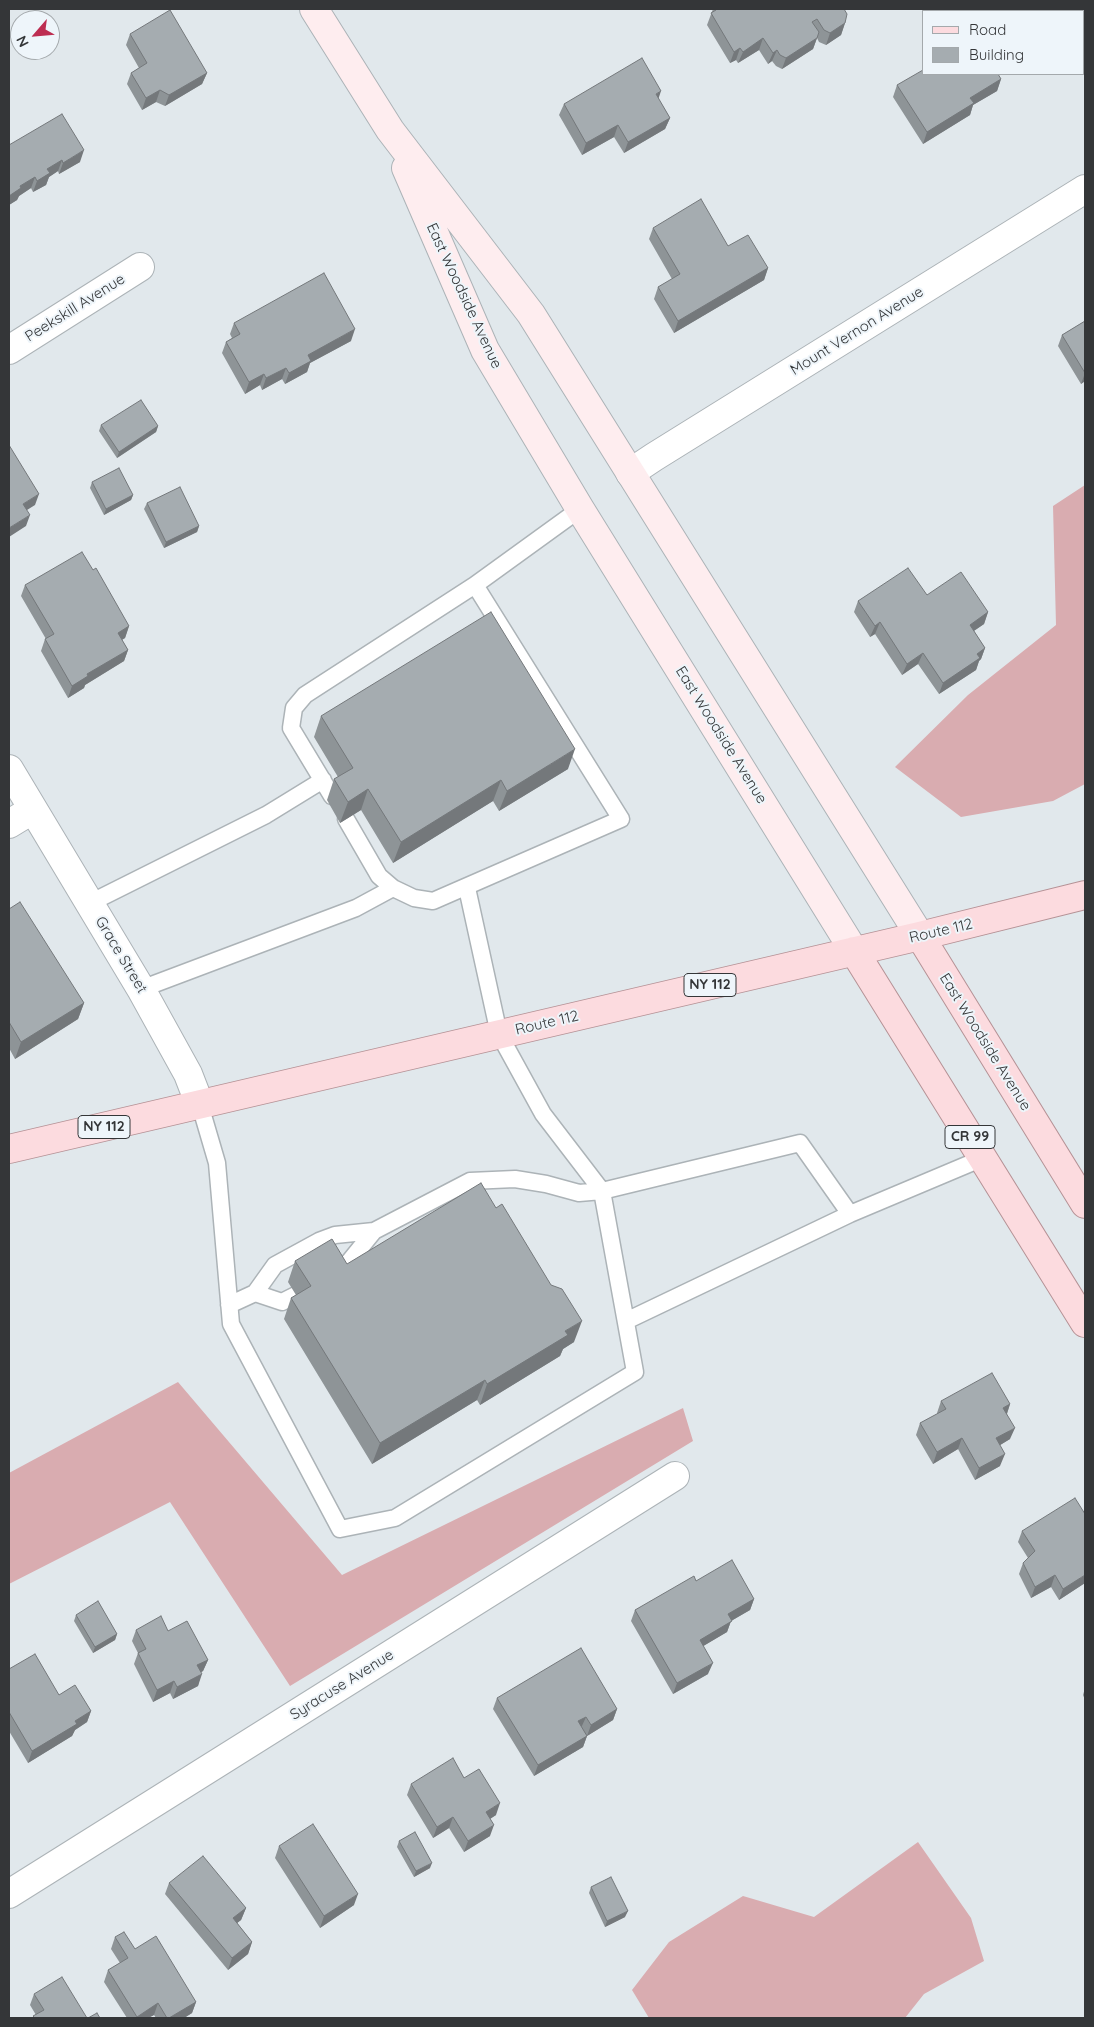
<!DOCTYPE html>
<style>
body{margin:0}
#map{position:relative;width:1094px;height:2027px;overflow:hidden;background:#e1e8ec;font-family:Quicksand,sans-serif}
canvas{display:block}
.frame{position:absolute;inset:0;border:10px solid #343638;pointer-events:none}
.legend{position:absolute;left:922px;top:10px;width:162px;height:65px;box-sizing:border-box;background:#eef5fa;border:1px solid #a4a9ac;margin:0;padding:6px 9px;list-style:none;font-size:15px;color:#343638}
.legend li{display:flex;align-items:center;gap:10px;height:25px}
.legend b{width:25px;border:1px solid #a4a9ac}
.north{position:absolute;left:10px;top:10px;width:50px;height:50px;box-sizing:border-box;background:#eef5fa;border:1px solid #a4a9ac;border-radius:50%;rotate:243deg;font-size:14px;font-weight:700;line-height:20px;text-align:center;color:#343638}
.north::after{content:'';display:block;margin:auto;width:18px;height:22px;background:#bd2d51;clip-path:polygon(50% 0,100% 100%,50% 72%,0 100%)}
</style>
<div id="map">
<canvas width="1094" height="2027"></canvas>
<div class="frame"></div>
<ul class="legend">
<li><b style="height:6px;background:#fcdbdf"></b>Road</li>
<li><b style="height:14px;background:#a5acb0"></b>Building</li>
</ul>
<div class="north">N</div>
</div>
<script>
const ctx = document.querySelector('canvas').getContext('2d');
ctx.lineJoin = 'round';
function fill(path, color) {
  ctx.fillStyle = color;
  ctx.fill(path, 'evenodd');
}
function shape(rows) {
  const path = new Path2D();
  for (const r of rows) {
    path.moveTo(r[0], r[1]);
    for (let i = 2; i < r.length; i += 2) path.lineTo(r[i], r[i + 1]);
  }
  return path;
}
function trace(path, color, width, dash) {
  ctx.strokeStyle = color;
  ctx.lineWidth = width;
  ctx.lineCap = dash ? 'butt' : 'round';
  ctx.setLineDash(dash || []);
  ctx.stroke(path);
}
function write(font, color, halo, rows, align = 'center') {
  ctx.font = font + ' Quicksand,sans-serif';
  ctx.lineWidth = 4;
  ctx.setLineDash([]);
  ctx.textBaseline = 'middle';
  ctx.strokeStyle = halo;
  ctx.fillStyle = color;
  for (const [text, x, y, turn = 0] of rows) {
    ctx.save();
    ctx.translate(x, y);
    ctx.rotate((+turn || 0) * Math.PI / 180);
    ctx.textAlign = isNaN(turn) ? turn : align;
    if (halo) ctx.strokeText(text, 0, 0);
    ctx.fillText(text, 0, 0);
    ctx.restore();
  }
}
const forest = shape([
 [1085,485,1085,784,1053,801,961,817,895,767,968,695,1056,625,1053,506],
 [178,1382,342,1575,683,1408,693,1441,290,1686,170,1502,9,1584,9,1473],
 [918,1842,971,1918,984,1961,924,1994,905,2018,649,2018,632,1990,669,1942,743,1896,814,1917]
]);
const lane = shape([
 [332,796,291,728,294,708,305,695,475,585],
 [346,819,379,876,393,888,414,898,433,901,621,819,475,585,580,509],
 [90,903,266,815,323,780],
 [141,989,356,908,393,888],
 [200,1105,217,1163,231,1324,340,1529,395,1518,635,1372,602,1191,543,1114,499,1034,467,888],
 [332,1272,348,1263,374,1231],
 [255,1293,282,1302,296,1295],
 [229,1305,255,1293,275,1265,319,1241,335,1235,374,1231,470,1181,515,1179,546,1184,579,1193,602,1191,800,1143,850,1214],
 [626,1321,850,1214,983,1158]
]);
const street = shape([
 [9,350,140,267],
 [630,473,654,457,1085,189],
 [9,769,141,989,188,1074,200,1105],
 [9,824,32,810],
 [9,1894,675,1476]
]);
const secondary = shape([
 [314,9,390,130,531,314,920,936],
 [406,168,485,350,580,509,854,951]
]);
const primary = shape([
 [920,936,1085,1204],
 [854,951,1085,1323],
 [9,1149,920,936,1085,895]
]);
const wall = shape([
 [713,9,844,9,845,23,841,35,826,45,819,42,817,38,813,49,782,69,776,66,772,61,768,64,759,50,738,63,736,60,730,63,707,25],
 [925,9,945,9,941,11,927,11],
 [1031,9,1085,9,1085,33,1083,35,1083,11,1033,11],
 [130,34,207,73,202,84,165,106,156,102,142,110,127,84,131,73,139,68,126,45],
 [1001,79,997,91,973,105,970,115,923,144,893,97,897,85],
 [658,98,670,118,665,129,624,153,614,137,582,155,559,115,564,104],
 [9,145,80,162,59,174,58,171,49,177,46,185,33,192,31,188,19,196,17,200,9,205],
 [653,228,728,246,768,268,764,280,674,333,654,299,658,287,672,279,649,239],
 [1085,321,1085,381,1081,384,1058,346,1062,335],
 [234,323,351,341,310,363,307,372,285,384,282,379,262,390,260,385,245,394,222,353,226,342,232,338,230,334],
 [101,425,158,426,156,432,117,458,99,431],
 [92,482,133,495,131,500,104,515,90,488],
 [147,503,199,526,197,532,164,548,144,509],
 [25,585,129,626,125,638,122,640,128,650,124,661,85,685,84,688,68,698,41,651,45,639,46,639,21,596],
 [927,595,988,612,984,624,974,631,985,648,981,659,979,661,976,670,939,694,918,664,902,675,875,634,870,637,854,612,858,601],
 [321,716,568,769,499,811,493,801,393,863,361,810,340,823,327,800,334,779,338,777,314,737],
 [9,909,84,1003,78,1019,15,1059,9,1048],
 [295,1261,347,1264,574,1342,563,1349,560,1356,480,1405,477,1400,372,1464,284,1319,291,1298,296,1295,288,1282],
 [941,1401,1010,1404,1007,1414,1010,1439,1000,1445,1000,1466,975,1480,958,1449,933,1464,916,1435,920,1423,938,1414,937,1413],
 [1022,1531,1085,1583,1059,1600,1051,1587,1031,1598,1019,1574,1023,1563,1028,1558,1018,1542],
 [696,1581,754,1599,750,1610,731,1621,727,1632,703,1646,708,1674,673,1694,631,1621,635,1610],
 [76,1615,117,1634,115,1640,93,1653,74,1621],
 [136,1630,168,1631,208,1660,203,1671,201,1672,198,1686,173,1699,170,1693,153,1702,134,1664,138,1653,132,1641],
 [9,1669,91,1711,87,1722,75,1730,72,1736,28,1763,9,1731],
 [1085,1688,1085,1700,1083,1695],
 [497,1698,617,1709,613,1720,587,1736,583,1747,534,1776,493,1709],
 [464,1778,496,1815,490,1819,490,1836,464,1852,449,1828,433,1838,407,1795,411,1784],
 [399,1841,430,1868,414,1877,397,1847],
 [279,1846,354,1905,320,1928,275,1858],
 [169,1883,246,1908,241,1920,237,1923,252,1942,248,1954,228,1970,165,1894],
 [591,1887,625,1917,605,1927,589,1893],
 [115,1937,135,1949,196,2002,192,2013,184,2018,156,2018,154,2015,148,2018,127,2018,104,1982,108,1970,120,1963,111,1949],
 [34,1994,87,2018,33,2018,33,2016,36,2015,30,2005]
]);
const shadedWall = shape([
 [933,9,945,9,941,11,932,11],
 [845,23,841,35,826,45,830,33],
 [1085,24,1085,33,1083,35,1083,26],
 [763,38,759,50,738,63,743,52],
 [817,38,813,49,782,69,786,58],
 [740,48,736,60,730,63,734,52],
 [777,50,772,61,768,64,773,53],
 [207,73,202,84,165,106,169,95],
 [1001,79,997,91,973,105,970,115,923,144,927,132,970,98],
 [160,90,156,102,142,110,146,98],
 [661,91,657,103,656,94],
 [670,118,665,129,624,153,628,142],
 [618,125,614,137,582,155,586,143],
 [84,150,80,162,59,174,63,163],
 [62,160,58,171,49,177,46,185,33,192,37,181,47,169],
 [35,177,31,188,19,196,17,200,9,205,9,196,20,186],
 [768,268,764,280,674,333,678,321],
 [355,329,351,341,310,363,307,372,285,384,289,373,308,355],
 [286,368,282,379,262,390,266,378],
 [1085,372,1085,381,1081,384,1085,373],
 [264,374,260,385,245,394,249,382],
 [158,426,156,432,117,458,119,452],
 [39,494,35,505,19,515,23,504],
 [133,495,131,500,104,515,106,509],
 [30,515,26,526,9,537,9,528],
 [199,526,197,532,164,548,166,542],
 [988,612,984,624,966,636,970,625],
 [880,622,875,634,870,637,875,626],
 [129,626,125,638,114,644,118,633],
 [985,648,981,659,979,661,976,670,939,694,943,683,977,654],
 [128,650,124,661,85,685,84,688,68,698,72,686,87,674],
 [923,653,918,664,902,675,907,664],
 [575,749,568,769,499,811,507,791],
 [501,780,493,801,393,863,401,842],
 [368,789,361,810,340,823,348,802],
 [84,1003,78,1019,15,1059,21,1042],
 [582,1321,574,1342,563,1349,560,1356,480,1405,487,1384,565,1331],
 [485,1380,477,1400,372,1464,380,1443],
 [1010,1404,1006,1416,1003,1408],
 [1015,1428,1010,1439,992,1450,996,1438],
 [962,1438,958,1449,933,1464,937,1452],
 [1005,1454,1000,1466,975,1480,979,1468],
 [1055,1575,1051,1587,1031,1598,1035,1587],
 [1085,1575,1085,1583,1059,1600,1063,1589],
 [754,1599,750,1610,731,1621,727,1632,695,1651,700,1640,728,1614],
 [117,1634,115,1640,93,1653,95,1647],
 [208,1660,203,1671,193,1677,197,1665],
 [713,1663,708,1674,673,1694,677,1683],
 [202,1674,198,1686,173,1699,177,1687],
 [174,1681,170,1693,153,1702,157,1690],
 [617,1709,613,1720,587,1736,583,1747,534,1776,538,1765,587,1736,591,1725],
 [91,1711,87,1722,75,1730,72,1736,28,1763,32,1751,75,1721],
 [586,1717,581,1728,578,1721],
 [500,1803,496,1815,482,1824,486,1812],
 [453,1817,449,1828,433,1838,437,1827],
 [494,1825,490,1836,464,1852,468,1841],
 [432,1863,430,1868,414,1877,416,1871],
 [358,1894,354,1905,320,1928,324,1916],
 [246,1908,241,1920,228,1930,233,1918],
 [628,1911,625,1917,605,1927,607,1921],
 [252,1942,248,1954,228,1970,232,1958],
 [196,2002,192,2013,184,2018,169,2018],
 [158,2003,154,2015,148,2018,136,2018,137,2017]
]);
const building = shape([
 [716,9,844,9,847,14,845,23,830,33,824,30,817,19,812,22,819,32,817,38,786,58,780,55,777,50,773,53,763,38,743,52,740,48,734,52,711,13,716,10,716,9],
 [1042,9,1085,9,1085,24,1083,26,1083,11,1044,11,1042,9],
 [170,10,207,73,169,95,160,90,146,98,131,73,147,63,130,34,170,10],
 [642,58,661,91,656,94,670,118,628,142,618,125,586,143,564,104,642,58],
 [923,70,923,74,998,74,1001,79,970,98,974,103,927,132,897,85,923,70],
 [62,114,84,150,63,163,62,160,47,169,50,173,37,181,35,177,20,186,21,188,9,196,9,145,62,114],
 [701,199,728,246,748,235,768,268,678,321,658,287,680,274,653,228,701,199],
 [324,273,355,329,308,355,311,361,289,373,286,368,266,378,264,374,249,382,226,342,240,334,234,323,324,273],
 [1085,321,1085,373,1062,335,1085,321],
 [141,400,158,426,119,452,101,425,141,400],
 [9,445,39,494,23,504,30,515,9,528,9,445],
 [119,468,133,495,106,509,92,482,119,468],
 [180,487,199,526,166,542,147,503,180,487],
 [82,552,93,570,96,568,129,626,118,633,128,650,87,674,88,676,72,686,45,639,54,634,25,585,82,552],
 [908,568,927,595,961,572,988,612,970,625,985,648,977,654,980,658,943,683,923,653,907,664,880,622,875,626,858,601,908,568],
 [491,612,575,749,507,791,501,780,401,842,368,789,348,802,334,779,353,768,321,716,491,612],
 [20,902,84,1003,21,1042,9,1022,9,909,20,902],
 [481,1183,496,1208,502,1204,551,1285,562,1289,582,1321,565,1331,568,1335,487,1384,485,1380,380,1443,291,1298,311,1286,295,1261,332,1239,347,1264,481,1183],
 [992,1373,1010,1404,1003,1408,1015,1428,996,1438,1005,1454,979,1468,962,1438,937,1452,920,1423,946,1409,941,1401,992,1373],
 [1075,1498,1085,1514,1085,1575,1063,1589,1055,1575,1035,1587,1023,1563,1035,1551,1022,1531,1075,1498],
 [732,1560,754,1599,728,1614,732,1621,700,1640,713,1663,677,1683,635,1610,694,1576,696,1581,732,1560],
 [98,1601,117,1634,95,1647,76,1615,98,1601],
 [161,1616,168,1631,187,1621,208,1660,197,1665,202,1674,177,1687,174,1681,157,1690,138,1653,146,1649,136,1630,161,1616],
 [581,1648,617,1709,591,1725,586,1717,578,1721,587,1736,538,1765,497,1698,581,1648],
 [35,1654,59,1695,75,1685,91,1711,75,1721,77,1724,32,1751,9,1712,9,1669,35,1654],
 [453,1758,464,1778,479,1769,500,1803,486,1812,494,1825,468,1841,453,1817,437,1827,411,1784,453,1758],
 [313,1824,358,1894,324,1916,279,1846,313,1824],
 [415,1832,432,1863,416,1871,399,1841,415,1832],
 [203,1856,246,1908,233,1918,252,1942,232,1958,169,1883,203,1856],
 [611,1877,628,1911,607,1921,591,1887,611,1877],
 [124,1932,135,1949,156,1936,196,2002,169,2018,167,2018,158,2003,137,2017,108,1970,128,1958,115,1937,124,1932],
 [62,1977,87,2018,35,2018,33,2016,44,2010,34,1994,62,1977],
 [97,2013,100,2018,88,2018,97,2013]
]);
const shields = [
 [710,985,52],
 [104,1127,52],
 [970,1137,50]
];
const shieldNames = [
 ["NY 112",710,985],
 ["NY 112",104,1127],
 ["CR 99",970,1137]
];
const streetNames = [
 ["East Woodside Avenue",464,296,65],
 ["Peekskill Avenue",75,308,-32],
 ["Mount Vernon Avenue",857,331,-32],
 ["East Woodside Avenue",721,735,58],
 ["Route 112",941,931,-13],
 ["Grace Street",121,955,59],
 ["Route 112",547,1023,-13],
 ["East Woodside Avenue",985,1042,58],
 ["Syracuse Avenue",342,1685,-32]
];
fill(forest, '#d9acb0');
trace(lane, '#acb3b7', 19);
trace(street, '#acb3b7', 30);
trace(secondary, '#acb3b7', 30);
trace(primary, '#b59296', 30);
trace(lane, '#fff', 16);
trace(street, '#fff', 28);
trace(secondary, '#feedef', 28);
trace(primary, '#fcdbdf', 28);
fill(wall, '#8e9497');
fill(shadedWall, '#74787b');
fill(building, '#a5acb0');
trace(building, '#74787b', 1);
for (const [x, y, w] of shields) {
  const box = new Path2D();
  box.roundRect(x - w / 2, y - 11.5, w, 23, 4);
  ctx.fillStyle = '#eef5fa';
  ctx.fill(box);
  trace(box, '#343638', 1);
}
write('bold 14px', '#343638', null, shieldNames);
write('15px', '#343638', '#eef5fa', streetNames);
</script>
